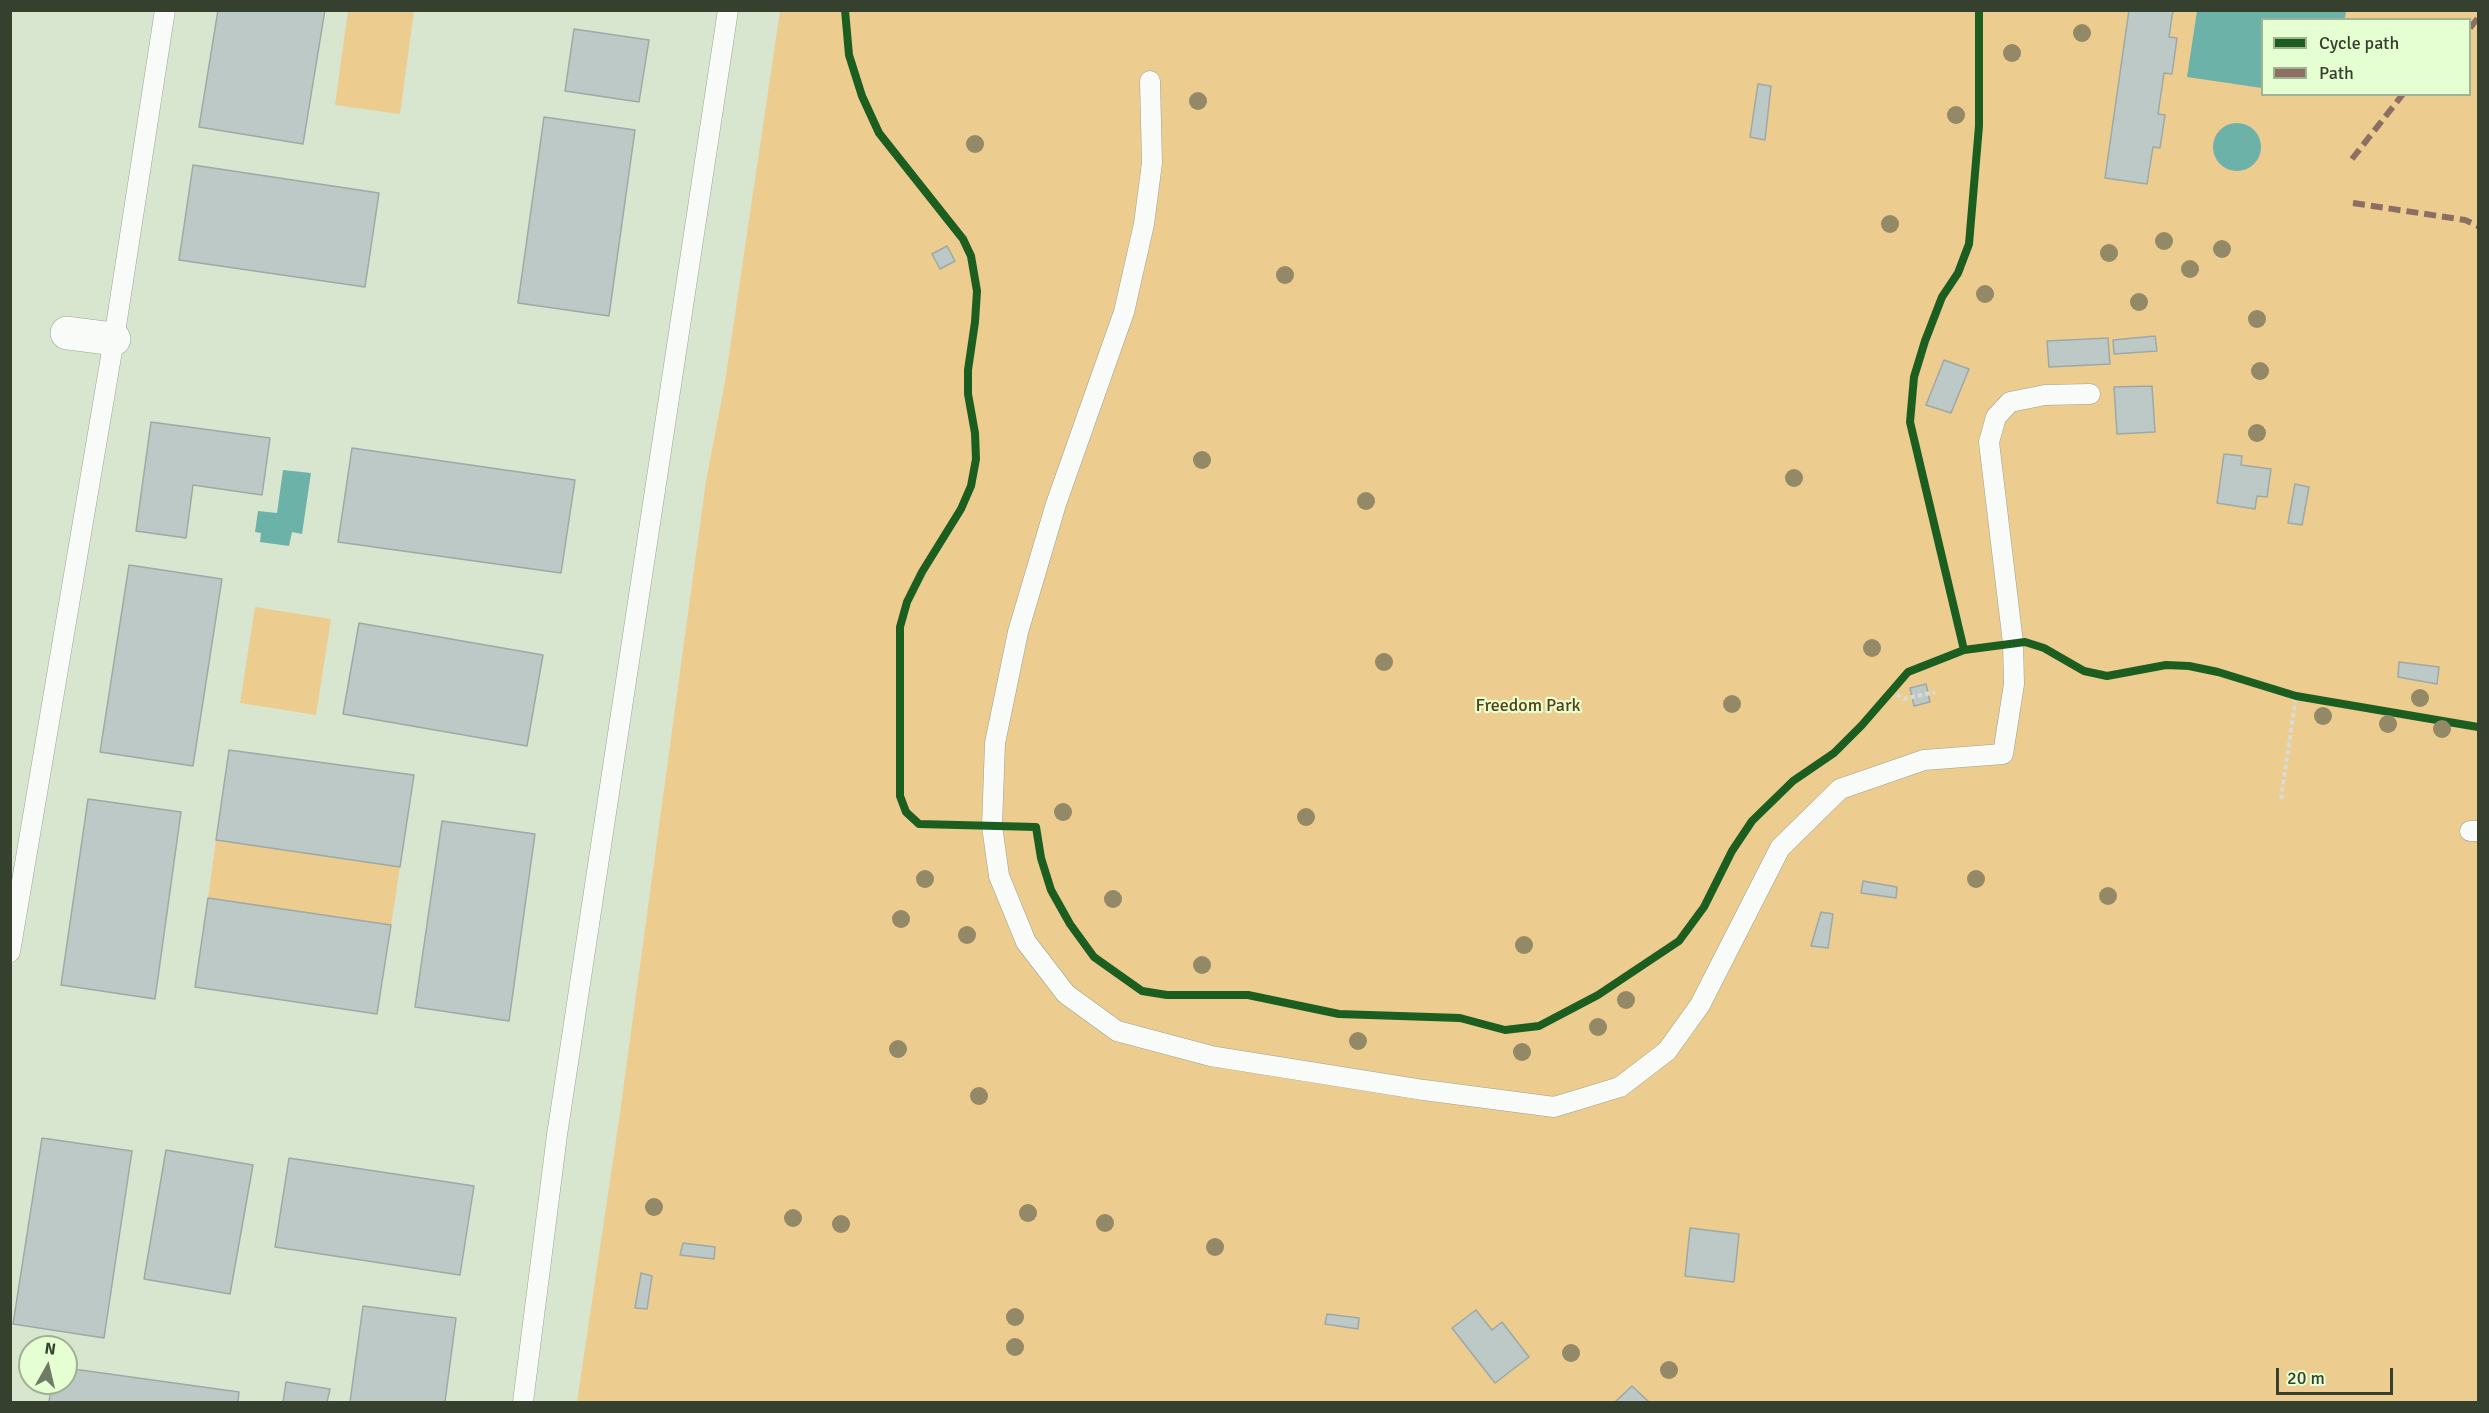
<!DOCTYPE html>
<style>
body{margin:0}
#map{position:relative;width:2489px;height:1413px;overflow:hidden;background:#d8e6cf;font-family:Signika,sans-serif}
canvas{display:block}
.frame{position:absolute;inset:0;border:12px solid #36402f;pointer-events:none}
.legend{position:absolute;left:2261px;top:18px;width:210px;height:78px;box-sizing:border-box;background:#e5fed2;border:2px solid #9fb291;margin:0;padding:8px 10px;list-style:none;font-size:18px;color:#36402f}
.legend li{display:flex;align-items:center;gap:12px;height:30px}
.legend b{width:30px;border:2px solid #9fb291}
.north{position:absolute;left:18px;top:1335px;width:60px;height:60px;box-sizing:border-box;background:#e5fed2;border:2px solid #9fb291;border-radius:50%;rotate:8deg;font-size:16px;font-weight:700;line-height:24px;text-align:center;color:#36402f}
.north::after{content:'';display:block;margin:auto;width:21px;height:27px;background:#6f7a67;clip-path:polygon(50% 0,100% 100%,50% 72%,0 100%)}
.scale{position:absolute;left:2276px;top:1368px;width:117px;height:27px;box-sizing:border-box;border:3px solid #36402f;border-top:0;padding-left:8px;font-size:18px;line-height:21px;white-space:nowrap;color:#36402f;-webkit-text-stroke:4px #e5fed2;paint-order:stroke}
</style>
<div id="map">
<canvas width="2489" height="1413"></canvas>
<div class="frame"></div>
<ul class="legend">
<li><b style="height:8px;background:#1b5e20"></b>Cycle path</li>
<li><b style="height:8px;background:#8d6e63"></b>Path</li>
</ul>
<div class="north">N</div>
<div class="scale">20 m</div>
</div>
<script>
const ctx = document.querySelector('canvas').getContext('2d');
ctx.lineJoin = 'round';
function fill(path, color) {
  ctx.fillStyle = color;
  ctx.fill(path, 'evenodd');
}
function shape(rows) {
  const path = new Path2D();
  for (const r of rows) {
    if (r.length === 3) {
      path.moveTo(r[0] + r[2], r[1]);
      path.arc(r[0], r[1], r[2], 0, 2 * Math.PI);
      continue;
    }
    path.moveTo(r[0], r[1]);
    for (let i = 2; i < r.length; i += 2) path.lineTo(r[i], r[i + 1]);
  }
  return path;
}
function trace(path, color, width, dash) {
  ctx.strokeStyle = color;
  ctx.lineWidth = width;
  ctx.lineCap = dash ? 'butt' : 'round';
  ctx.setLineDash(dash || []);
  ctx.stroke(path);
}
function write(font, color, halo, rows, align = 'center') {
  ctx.font = font + ' Signika,sans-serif';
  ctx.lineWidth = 4.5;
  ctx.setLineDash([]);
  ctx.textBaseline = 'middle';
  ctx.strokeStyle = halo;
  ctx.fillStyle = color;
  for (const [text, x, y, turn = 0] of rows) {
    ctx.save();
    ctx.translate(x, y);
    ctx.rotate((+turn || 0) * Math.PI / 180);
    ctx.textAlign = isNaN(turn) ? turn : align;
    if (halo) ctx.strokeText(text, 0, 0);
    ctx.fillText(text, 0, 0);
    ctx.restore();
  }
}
const green = shape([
 [348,11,414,11,400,114,335,105],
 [780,11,2478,11,2478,1402,577,1402,619,1120,706,481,725,382],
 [2262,20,2470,20,2470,94,2262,94],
 [255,607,331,619,316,715,240,703],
 [216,840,400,867,391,925,208,898]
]);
const water = shape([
 [2197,11,2197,10,2346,11,2345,19,2262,20,2262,88,2187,77],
 [2237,147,24],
 [283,470,311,473,302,534,292,532,289,546,260,542,261,533,255,532,258,511,277,513]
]);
const building = shape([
 [218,10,325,10,303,144,199,127,218,10],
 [2129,10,2173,10,2169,37,2177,38,2172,74,2164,73,2158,114,2165,115,2160,148,2153,147,2147,184,2105,178,2129,10],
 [574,29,649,40,639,102,565,91,574,29],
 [1758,84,1771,86,1765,140,1750,137,1758,84],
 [544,117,635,130,609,316,518,303,544,117],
 [193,165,379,193,365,287,179,260,193,165],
 [947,246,955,261,940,269,932,254,947,246],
 [2155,336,2157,351,2114,354,2113,340,2155,336],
 [2108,338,2110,364,2049,367,2047,341,2108,338],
 [1944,360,1969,369,1951,413,1926,405,1944,360],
 [2152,386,2155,432,2117,434,2114,387,2152,386],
 [151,422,270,438,262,495,193,485,186,538,136,531,151,422],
 [352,448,575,480,561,573,338,542,352,448],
 [2224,454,2242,456,2241,465,2271,469,2267,497,2257,496,2255,509,2217,503,2224,454],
 [2295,484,2309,487,2302,525,2288,523,2295,484],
 [129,565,222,579,193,766,100,752,129,565],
 [359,623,543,655,527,746,343,714,359,623],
 [2399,662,2439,667,2437,684,2398,677,2399,662],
 [1926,684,1930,702,1914,706,1910,688,1926,684],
 [229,750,414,775,400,867,216,840,229,750],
 [88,799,181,812,155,999,61,985,88,799],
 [442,821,535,834,509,1021,415,1007,442,821],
 [1863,881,1897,887,1896,898,1861,893,1863,881],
 [208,898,391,925,377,1014,195,987,208,898],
 [1821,912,1833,914,1828,948,1811,946,1821,912],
 [42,1138,132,1151,104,1338,13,1324,42,1138],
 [166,1150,253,1165,230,1294,144,1279,166,1150],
 [289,1158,474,1186,460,1275,275,1247,289,1158],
 [1690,1228,1739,1234,1734,1282,1685,1276,1690,1228],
 [683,1243,715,1247,714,1259,680,1255,683,1243],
 [641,1273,652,1276,647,1309,635,1308,641,1273],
 [363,1306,456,1318,445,1402,350,1402,363,1306],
 [1476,1310,1492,1330,1502,1322,1529,1357,1495,1383,1452,1328,1476,1310],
 [1327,1314,1359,1318,1358,1329,1325,1324,1327,1314],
 [66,1368,239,1392,238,1402,49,1402,52,1383,66,1383,66,1368],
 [286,1382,330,1389,327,1402,283,1402,286,1382],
 [1632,1386,1649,1402,1615,1402,1632,1386]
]);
const path = shape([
 [1891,690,1904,699,1935,692],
 [2281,799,2296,696]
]);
const service = shape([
 [1150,81,1152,163,1144,224,1124,312,1056,504,1018,632,995,743,992,826,999,876,1026,942,1066,994,1117,1031,1211,1056,1424,1090,1554,1107,1620,1087,1667,1051,1700,1005,1780,848,1840,789,1924,760,2003,754,2014,684,2013,643,1989,442,1996,417,2010,402,2045,395,2090,394],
 [2470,831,2478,831],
 [10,952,114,339,165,10],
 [523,1402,557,1135,728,10]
]);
const minor = shape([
 [67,333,114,339]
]);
const quiet = shape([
 [2470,28,2478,18],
 [2352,159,2403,94],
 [2353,203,2465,220,2478,226]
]);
const cycleway = shape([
 [845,10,849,55,862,96,879,133,963,239,971,256,977,291,975,322,968,370,968,394,975,433,976,459,971,486,961,509,922,572,907,602,900,627,900,796,906,812,919,824,1036,827,1041,858,1051,890,1070,924,1094,957,1142,991,1167,995,1248,995,1339,1014,1460,1018,1505,1030,1539,1026,1598,995,1679,941,1704,907,1732,851,1752,821,1793,781,1834,753,1862,725,1908,672,1964,650,2025,642,2044,648,2084,671,2107,676,2166,665,2189,666,2218,672,2296,696,2478,727],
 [1964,650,1910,422,1914,377,1925,341,1942,297,1958,273,1969,244,1979,126,1979,10]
]);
const trees = [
 [2082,33],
 [2012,53],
 [1198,101],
 [1956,115],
 [975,144],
 [1890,224],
 [2164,241],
 [2222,249],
 [2109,253],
 [2190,269],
 [1285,275],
 [1985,294],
 [2139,302],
 [2257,319],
 [2260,371],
 [2257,433],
 [1202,460],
 [1794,478],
 [1366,501],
 [1872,648],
 [1384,662],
 [2420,698],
 [1732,704],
 [2323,716],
 [2388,724],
 [2442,729],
 [1063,812],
 [1306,817],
 [925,879],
 [1976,879],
 [2108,896],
 [1113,899],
 [901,919],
 [967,935],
 [1524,945],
 [1202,965],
 [1626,1000],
 [1598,1027],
 [1358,1041],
 [898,1049],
 [1522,1052],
 [979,1096],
 [654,1207],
 [1028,1213],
 [793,1218],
 [1105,1223],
 [841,1224],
 [1215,1247],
 [1015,1317],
 [1015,1347],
 [1571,1353],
 [1669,1370]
];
const parkNames = [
 ["Freedom Park",1528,706]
];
fill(green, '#eccc8f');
fill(water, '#6cb2a8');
fill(building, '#bdc9c6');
trace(building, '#9da9a5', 1.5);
trace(service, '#99a391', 21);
trace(minor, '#99a391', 34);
trace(path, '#d8dcd5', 4, [4.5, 3]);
trace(service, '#f9fbf8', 20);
trace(minor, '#f9fbf8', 33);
trace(quiet, '#8d6e63', 6, [12, 6]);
trace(cycleway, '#1b5e20', 8);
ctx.fillStyle = '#938967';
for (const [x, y] of trees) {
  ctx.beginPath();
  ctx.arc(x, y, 9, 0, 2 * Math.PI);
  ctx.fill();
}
write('18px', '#5b3d12', '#e5fed2', parkNames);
</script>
